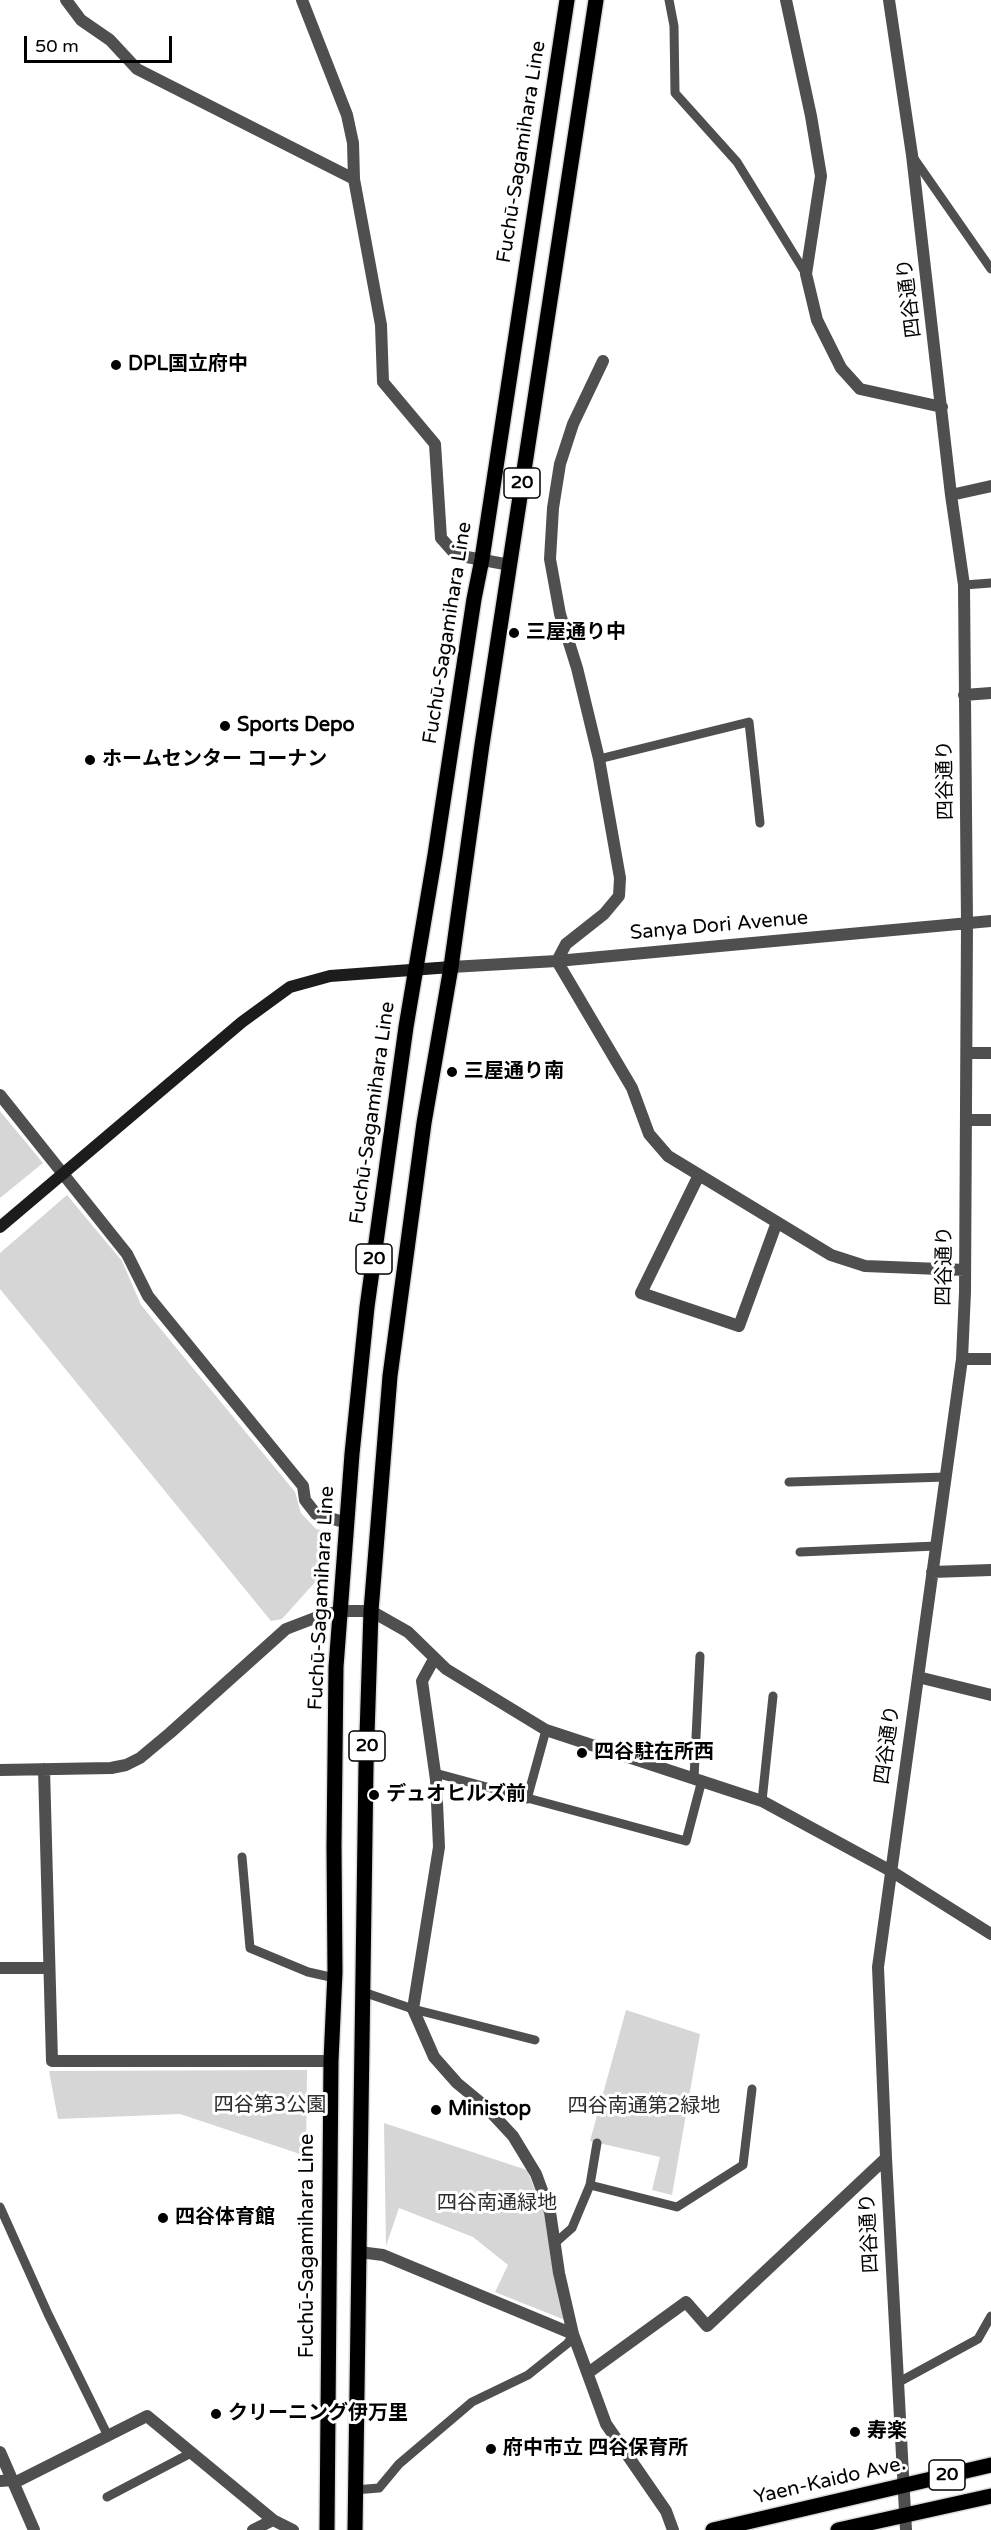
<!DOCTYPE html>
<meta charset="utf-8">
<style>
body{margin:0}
#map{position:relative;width:991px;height:2530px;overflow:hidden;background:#fff;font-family:"Varela Round",sans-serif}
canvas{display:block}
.scale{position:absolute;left:24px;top:36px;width:148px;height:27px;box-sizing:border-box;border:3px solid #000;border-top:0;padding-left:8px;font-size:18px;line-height:21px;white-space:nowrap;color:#000;-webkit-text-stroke:4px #fff;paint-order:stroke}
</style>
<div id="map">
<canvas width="991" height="2530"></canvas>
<div class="scale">50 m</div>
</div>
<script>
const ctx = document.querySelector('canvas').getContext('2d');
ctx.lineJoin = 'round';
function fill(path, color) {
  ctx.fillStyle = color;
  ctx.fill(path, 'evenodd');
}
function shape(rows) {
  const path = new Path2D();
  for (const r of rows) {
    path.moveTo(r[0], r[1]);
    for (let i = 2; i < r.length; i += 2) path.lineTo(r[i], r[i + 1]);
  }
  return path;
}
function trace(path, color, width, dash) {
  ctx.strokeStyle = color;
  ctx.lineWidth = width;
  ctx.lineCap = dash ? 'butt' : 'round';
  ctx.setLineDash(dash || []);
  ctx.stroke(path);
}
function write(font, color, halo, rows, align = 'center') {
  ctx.font = font + ' "Varela Round","Noto Sans JP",sans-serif';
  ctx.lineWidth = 6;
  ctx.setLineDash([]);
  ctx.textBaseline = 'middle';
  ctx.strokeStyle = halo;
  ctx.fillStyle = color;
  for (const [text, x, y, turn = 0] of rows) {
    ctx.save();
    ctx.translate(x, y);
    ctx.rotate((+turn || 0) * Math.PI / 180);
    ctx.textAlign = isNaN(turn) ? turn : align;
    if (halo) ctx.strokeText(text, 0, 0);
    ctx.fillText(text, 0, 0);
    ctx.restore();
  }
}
const green = shape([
 [0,1111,43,1163,0,1198],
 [67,1195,122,1261,141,1305,295,1492,301,1513,316,1529,326,1531,325,1571,282,1619,271,1621,0,1289,0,1253],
 [626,2010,700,2034,672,2195,652,2190,660,2157,590,2141],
 [307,2070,306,2156,180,2114,58,2119,49,2071],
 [384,2123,527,2170,545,2215,554,2278,565,2320,495,2292,508,2265,473,2237,399,2208,386,2246]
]);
const lane = shape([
 [669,0,674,26,675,93,737,162,806,274],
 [913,157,991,269],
 [964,585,991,583],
 [599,759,749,722,760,823],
 [789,1482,946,1477],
 [800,1552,936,1546],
 [435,1773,686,1841,702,1780],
 [694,1778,700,1656],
 [527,1799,546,1730],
 [762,1801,773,1696],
 [242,1857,250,1948,308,1972,335,1978],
 [363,1992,413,2009,535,2040],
 [590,2185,597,2143],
 [0,2207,48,2314,108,2436],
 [554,2244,572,2228,590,2185,677,2207,743,2165,752,2089],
 [899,2382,978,2339,991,2316],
 [354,2490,379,2488,399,2464,472,2402,528,2375,568,2343,573,2334],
 [107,2497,191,2453]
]);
const street = shape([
 [66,0,81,20,110,40,137,69,354,179],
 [302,0,347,115,353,143,354,179,381,325,383,382,435,444,441,538,456,555,510,565],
 [786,0,811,116,821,176,806,274,817,320,841,368,860,389,942,407],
 [889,0,912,155,951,495,964,585,967,923,965,1292,962,1359,878,1967,886,2158,906,2530],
 [603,361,573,424,560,464,553,508,550,559,560,614,577,668,599,759,620,878,619,896,604,914,566,944,557,961,632,1088,649,1134,668,1156,831,1255,865,1266,965,1270],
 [951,495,991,486],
 [964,695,991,693],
 [451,967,557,961,991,921],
 [967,1053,991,1053],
 [0,1095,127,1254,148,1296,303,1486,305,1500,316,1514,347,1523],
 [966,1120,991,1120],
 [699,1175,641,1293,739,1326,777,1222],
 [962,1359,991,1359],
 [932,1572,991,1570],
 [434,1659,422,1681,436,1780,439,1847,413,2009,434,2057,457,2083,486,2107,513,2136,536,2174,550,2212,559,2273,573,2334,606,2424,666,2511,673,2530],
 [918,1677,991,1695],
 [44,1769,52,2061,331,2061],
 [0,1770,111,1768,126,1765,140,1758,170,1733,286,1629,320,1616,340,1611,371,1611,408,1632,446,1669,546,1730,762,1801,891,1871,991,1934],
 [0,1968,48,1968],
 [359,2252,383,2255,573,2334],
 [588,2373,686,2302,707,2326,886,2158],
 [0,2452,34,2530],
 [0,2481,13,2480],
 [14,2483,147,2416,273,2520,293,2530],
 [253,2530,273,2520]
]);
const secondary = shape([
 [0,1227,242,1022,290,987,330,976,451,967]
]);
const primary = shape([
 [327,2530,331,2061,335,1972,334,1846,336,1667,352,1454,367,1307,406,1027,435,855,474,599,482,559,567,0],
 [355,2530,366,1766,371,1611,390,1376,424,1123,451,967,482,745,596,0],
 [713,2530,991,2465],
 [838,2530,991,2496]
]);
const markers = [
 [116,365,6,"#000"],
 [514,633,6,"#000"],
 [225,726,6,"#000"],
 [90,760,6,"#000"],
 [452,1072,6,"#000"],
 [582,1753,6,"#000"],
 [374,1795,6,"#000"],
 [436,2110,6,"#000"],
 [163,2218,6,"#000"],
 [216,2414,6,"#000"],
 [855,2432,6,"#000"],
 [491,2449,6,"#000"]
];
const shields = [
 [522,483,36],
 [374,1259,36],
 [367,1746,36],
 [947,2475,36]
];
const shieldNames = [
 ["20",522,483],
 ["20",374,1259],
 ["20",367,1746],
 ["20",947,2475]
];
const streetNames = [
 ["Fuchū-Sagamihara Line",522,152,-81],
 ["四谷通り",910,298,-97],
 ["Fuchū-Sagamihara Line",448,633,-81],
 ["四谷通り",946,780,-91],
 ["Sanya Dori Avenue",719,926,-5],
 ["Fuchū-Sagamihara Line",373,1113,-82],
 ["四谷通り",945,1266,-89],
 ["Fuchū-Sagamihara Line",322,1598,-87],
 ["四谷通り",888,1745,-82],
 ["四谷通り",870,2233,-93],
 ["Fuchū-Sagamihara Line",308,2246,-90],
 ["Yaen-Kaido Ave.",830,2481,-13]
];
const poiNames = [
 ["DPL国立府中",128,365],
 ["三屋通り中",526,633],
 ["Sports Depo",237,726],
 ["ホームセンター コーナン",102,760],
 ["三屋通り南",464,1072],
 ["四谷駐在所西",594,1753],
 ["デュオヒルズ前",386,1795],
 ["Ministop",448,2110],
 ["四谷体育館",175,2218],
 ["クリーニング伊万里",228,2414],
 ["寿楽",867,2432],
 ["府中市立 四谷保育所",503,2449]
];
const parkNames = [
 ["四谷第3公園",270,2106],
 ["四谷南通第2緑地",644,2107],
 ["四谷南通緑地",497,2204]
];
fill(green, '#d6d6d6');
trace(primary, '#dbdbdb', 18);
trace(lane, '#4f4f4f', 9);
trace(street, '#4f4f4f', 12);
trace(secondary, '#1c1c1c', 12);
trace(primary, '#000', 15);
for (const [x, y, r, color] of markers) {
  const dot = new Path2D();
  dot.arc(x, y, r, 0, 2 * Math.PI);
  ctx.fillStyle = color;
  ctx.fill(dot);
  trace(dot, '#fff', 2);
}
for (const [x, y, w] of shields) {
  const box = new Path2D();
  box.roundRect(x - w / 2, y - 15, w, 30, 4.5);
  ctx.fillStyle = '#fff';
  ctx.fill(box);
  trace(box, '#000', 1.5);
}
write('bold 18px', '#000', null, shieldNames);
write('20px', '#000', '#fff', streetNames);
write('bold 20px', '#000', '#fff', poiNames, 'left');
write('20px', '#2d2d2d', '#fff', parkNames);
</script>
